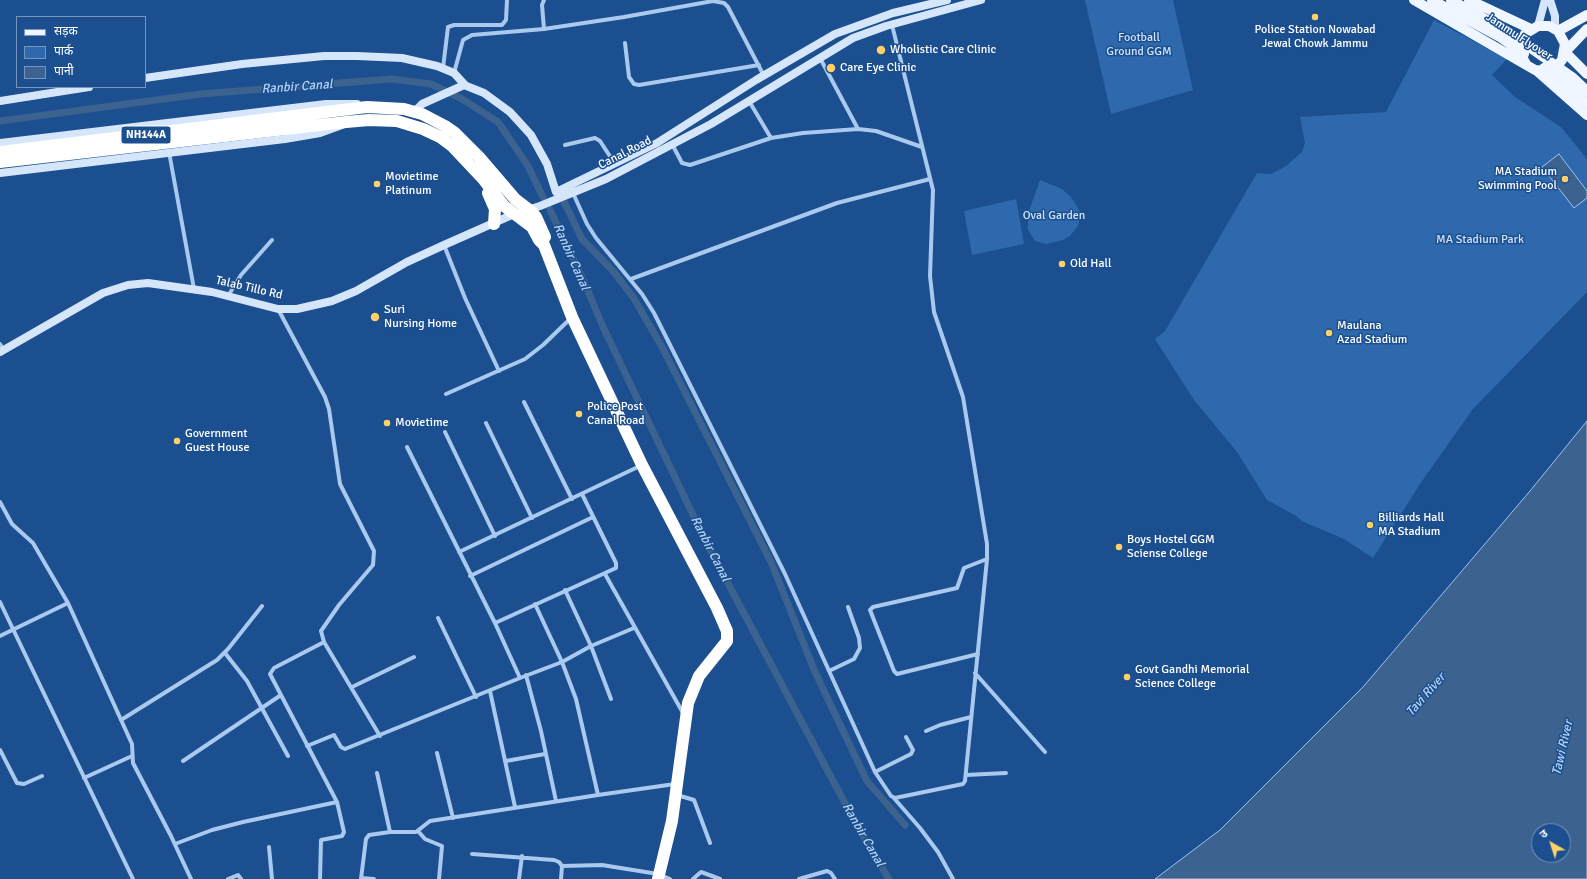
<!DOCTYPE html>
<meta charset="utf-8">
<style>
body{margin:0}
#map{position:relative;width:1587px;height:879px;overflow:hidden;background:#1b4f8f;font-family:Signika,"Noto Sans Devanagari",sans-serif}
canvas{display:block}
.legend{position:absolute;left:16px;top:16px;width:130px;height:72px;box-sizing:border-box;background:#1b4f8f;border:1px solid #7695bc;margin:0;padding:5px 7px;list-style:none;font-size:12px;color:#fff}
.legend li{display:flex;align-items:center;gap:8px;height:20px}
.legend b{width:20px;border:1px solid #7695bc}
.north{position:absolute;left:1531px;top:823px;width:40px;height:40px;box-sizing:border-box;background:#1b4f8f;border:1px solid #7695bc;border-radius:50%;rotate:321deg;font-size:11px;font-weight:700;line-height:16px;text-align:center;color:#fff}
.north::after{content:'';display:block;margin:auto;width:14px;height:18px;background:#ffd166;clip-path:polygon(50% 0,100% 100%,50% 72%,0 100%)}
</style>
<div id="map">
<canvas width="1587" height="879"></canvas>
<ul class="legend">
<li><b style="height:5px;background:#f0f6ff"></b>सड़क</li>
<li><b style="height:11px;background:#2e69ad"></b>पार्क</li>
<li><b style="height:11px;background:#3c6290"></b>पानी</li>
</ul>
<div class="north">उ</div>
</div>
<script>
const ctx = document.querySelector('canvas').getContext('2d');
ctx.lineJoin = 'round';
function fill(path, color) {
  ctx.fillStyle = color;
  ctx.fill(path, 'evenodd');
}
function shape(rows) {
  const path = new Path2D();
  for (const r of rows) {
    path.moveTo(r[0], r[1]);
    for (let i = 2; i < r.length; i += 2) path.lineTo(r[i], r[i + 1]);
  }
  return path;
}
function trace(path, color, width, dash) {
  ctx.strokeStyle = color;
  ctx.lineWidth = width;
  ctx.lineCap = dash ? 'butt' : 'round';
  ctx.setLineDash(dash || []);
  ctx.stroke(path);
}
function write(font, color, halo, rows, align = 'center') {
  ctx.font = font + ' Signika,sans-serif';
  ctx.lineWidth = 3;
  ctx.setLineDash([]);
  ctx.textBaseline = 'middle';
  ctx.strokeStyle = halo;
  ctx.fillStyle = color;
  for (const [text, x, y, turn = 0] of rows) {
    ctx.save();
    ctx.translate(x, y);
    ctx.rotate((+turn || 0) * Math.PI / 180);
    ctx.textAlign = isNaN(turn) ? turn : align;
    if (halo) ctx.strokeText(text, 0, 0);
    ctx.fillText(text, 0, 0);
    ctx.restore();
  }
}
const green = shape([
 [1085,0,1173,0,1193,90,1111,114],
 [1434,20,1507,59,1492,75,1515,97,1561,127,1587,159,1587,292,1473,409,1420,484,1373,558,1344,539,1302,521,1296,516,1267,500,1237,452,1194,400,1155,339,1165,331,1257,173,1271,174,1286,166,1302,152,1305,143,1300,117,1386,112],
 [1040,180,1062,189,1071,197,1081,213,1078,226,1070,236,1063,240,1046,244,1035,241,1028,230,1028,214],
 [1016,199,1024,244,972,255,964,211]
]);
const water = shape([
 [1559,154,1587,191,1587,198,1574,208,1542,167,1559,154],
 [1587,421,1587,879,1155,879,1220,830,1363,687,1530,491,1587,421],
 [1539,831,1563,831,1563,855,1539,855,1539,831]
]);
const canal = shape([
 [0,121,201,94,391,79,431,84,462,99,498,122,528,166,543,197],
 [564,202,582,239,613,271,633,297,662,347,771,562,815,672,867,781,905,825],
 [550,210,582,277,604,329,706,542,855,822,889,879]
]);
const street = shape([
 [544,0,542,5,544,29],
 [625,43,629,77,634,84,639,85,759,65],
 [820,58,858,129],
 [443,68,448,27,454,25,502,25,506,20,507,0],
 [454,73,463,40,472,35,544,29,624,17,713,1,724,3,728,7,764,76],
 [749,101,771,138],
 [672,144,682,163,690,165,771,138,803,133,858,129,876,131,922,147],
 [565,145,595,138,600,141,615,164],
 [169,152,194,289],
 [573,193,587,224,596,238,642,294,654,313,785,574,875,772,891,796,895,798,963,784,965,781,987,559,987,544,963,397,934,312,930,276,933,190,892,25],
 [444,245,465,298,499,371],
 [631,279,837,203,930,179],
 [228,296,241,275,272,240],
 [278,309,325,397,329,409,340,484,374,551,373,565,339,605,321,631,324,642,380,736],
 [0,344,4,350],
 [446,394,525,359,543,345,570,319],
 [524,402,572,499],
 [486,423,532,518],
 [445,432,495,536],
 [407,447,495,623,520,678,562,662,576,699,598,795,675,784],
 [0,502,12,524,33,543,68,603,132,744,133,763,171,836,191,879],
 [459,552,642,465],
 [605,574,683,713],
 [470,576,593,517],
 [565,590,591,646,611,699],
 [0,602,133,879],
 [535,604,562,662,591,646,634,628],
 [438,618,476,697],
 [495,623,616,568,616,563,582,494],
 [0,636,68,603],
 [225,653,247,681,288,756],
 [978,654,897,674,894,671,870,610,873,607,957,588,964,568,987,559],
 [829,671,854,659,860,648,859,638,848,607],
 [975,673,1045,752],
 [526,675,541,731,556,801],
 [352,687,414,657],
 [490,691,515,807],
 [121,720,217,660,228,649,262,606],
 [926,731,940,725,971,717],
 [307,746,334,735,341,747,345,749,520,678],
 [0,750,17,783,24,784,42,776],
 [437,753,453,818],
 [183,761,281,695],
 [506,761,545,754],
 [875,772,911,754,913,750,906,737],
 [377,773,390,832],
 [966,775,1006,773],
 [84,778,132,756],
 [677,795,694,800,710,843],
 [893,797,920,828,938,852,953,879],
 [418,831,425,839,442,846,439,879],
 [175,844,212,830,243,822,337,802],
 [269,847,272,879],
 [472,854,554,860,559,862,562,866],
 [361,878,374,879],
 [228,879,238,875,241,879],
 [320,879,321,840,342,836,344,832,337,802,270,674,274,668,324,642],
 [361,879,366,839,369,835,390,832,416,832,430,821,598,795],
 [519,879,522,856],
 [561,879,562,866,602,865,658,874,670,879],
 [693,879,701,872,720,879],
 [799,879,827,871,831,873,835,879]
]);
const secondary = shape([
 [1550,0,1555,16,1555,29],
 [1538,26,1545,0],
 [145,78,242,64,324,56,357,56,402,58,437,66,454,73,465,85],
 [0,101,89,87],
 [415,111,422,104,464,85,484,93,510,112,531,135,547,164,556,192,657,143,756,80,835,34,893,13,947,0],
 [0,143,326,104,357,104],
 [0,173,285,139,320,133,342,125],
 [0,352,103,293,128,285,148,283,212,292,278,309,297,309,332,301,356,291,407,262,444,245,514,214,540,206,606,179,711,124,853,38,886,26,981,0]
]);
const primary = shape([
 [1414,0,1535,70,1546,71,1555,68,1562,60,1565,44,1558,31,1549,26,1538,26,1525,34,1521,41,1520,49,1522,57,1526,64],
 [1432,0,1500,37,1524,54],
 [1451,0,1505,30,1572,77,1587,91],
 [1469,0,1531,29],
 [1587,29,1565,52,1587,74],
 [1558,31,1587,15],
 [1544,68,1566,84,1587,103],
 [1536,70,1587,115]
]);
const highway = shape([
 [0,152,367,107,404,109,422,114,445,126,455,133,479,157,515,199,532,212,536,217,545,237],
 [0,162,346,122,369,120,397,121,423,129,440,137,452,146,484,180,504,206,532,227,539,240,544,245,572,317,642,465,717,608,727,631,727,641,699,676,688,703,672,821,658,879],
 [488,193,495,209,494,224]
]);
const markers = [
 [1315,17,4,"#ffd166"],
 [881,50,5,"#ffd166"],
 [831,68,5,"#ffd166"],
 [1565,179,4,"#ffd166"],
 [377,184,4,"#ffd166"],
 [1062,264,4,"#ffd166"],
 [375,317,5,"#ffd166"],
 [1329,333,4,"#ffd166"],
 [579,414,4,"#ffd166"],
 [387,423,4,"#ffd166"],
 [177,441,4,"#ffd166"],
 [1370,525,4,"#ffd166"],
 [1119,547,4,"#ffd166"],
 [1127,677,4,"#ffd166"]
];
const shields = [
 [146,135,50]
];
const shieldNames = [
 ["NH144A",146,135]
];
const poiNames = [
 ["Police Station Nowabad",1315,30,"center"],
 ["Jewal Chowk Jammu",1315,44,"center"],
 ["Wholistic Care Clinic",890,50],
 ["Care Eye Clinic",840,68],
 ["MA Stadium",1557,172,"right"],
 ["Swimming Pool",1557,186,"right"],
 ["Movietime",385,177],
 ["Platinum",385,191],
 ["Old Hall",1070,264],
 ["Suri",384,310],
 ["Nursing Home",384,324],
 ["Maulana",1337,326],
 ["Azad Stadium",1337,340],
 ["Police Post",587,407],
 ["Canal Road",587,421],
 ["Movietime",395,423],
 ["Government",185,434],
 ["Guest House",185,448],
 ["Billiards Hall",1378,518],
 ["MA Stadium",1378,532],
 ["Boys Hostel GGM",1127,540],
 ["Sciense College",1127,554],
 ["Govt Gandhi Memorial",1135,670],
 ["Science College",1135,684]
];
const streetNames = [
 ["Jammu Flyover",1519,37,33],
 ["Canal Road",625,153,-27],
 ["Talab Tillo Rd",249,288,13]
];
const parkNames = [
 ["Football",1139,38],
 ["Ground GGM",1139,52],
 ["Oval Garden",1054,216],
 ["MA Stadium Park",1480,240]
];
const waterNames = [
 ["Ranbir Canal",297,87,-4],
 ["Ranbir Canal",571,257,66],
 ["Ranbir Canal",710,549,63],
 ["Tavi River",1426,695,-49],
 ["Tawi River",1563,748,-77],
 ["Ranbir Canal",863,835,60]
];
fill(green, '#2e69ad');
fill(water, '#3c6290');
trace(water, '#9cc4f0', 1);
trace(canal, '#3c6290', 7);
trace(street, '#a9c9ee', 4);
trace(secondary, '#d6e6fa', 8);
trace(primary, '#f0f6ff', 10);
trace(highway, '#fff', 12);
for (const [x, y, r, color] of markers) {
  const dot = new Path2D();
  dot.arc(x, y, r, 0, 2 * Math.PI);
  ctx.fillStyle = color;
  ctx.fill(dot);
  trace(dot, '#1b4f8f', 1.5);
}
for (const [x, y, w] of shields) {
  const box = new Path2D();
  box.roundRect(x - w / 2, y - 9, w, 18, 3);
  ctx.fillStyle = '#1b4f8f';
  ctx.fill(box);
  trace(box, '#fff', 1);
}
write('bold 11px', '#fff', null, shieldNames);
write('12px', '#fff', '#1b4f8f', poiNames, 'left');
write('12px', '#fff', '#1b4f8f', streetNames);
write('12px', '#cfe3fa', '#1b4f8f', parkNames);
write('italic 13px', '#b5d3f5', '#1b4f8f', waterNames);
</script>
